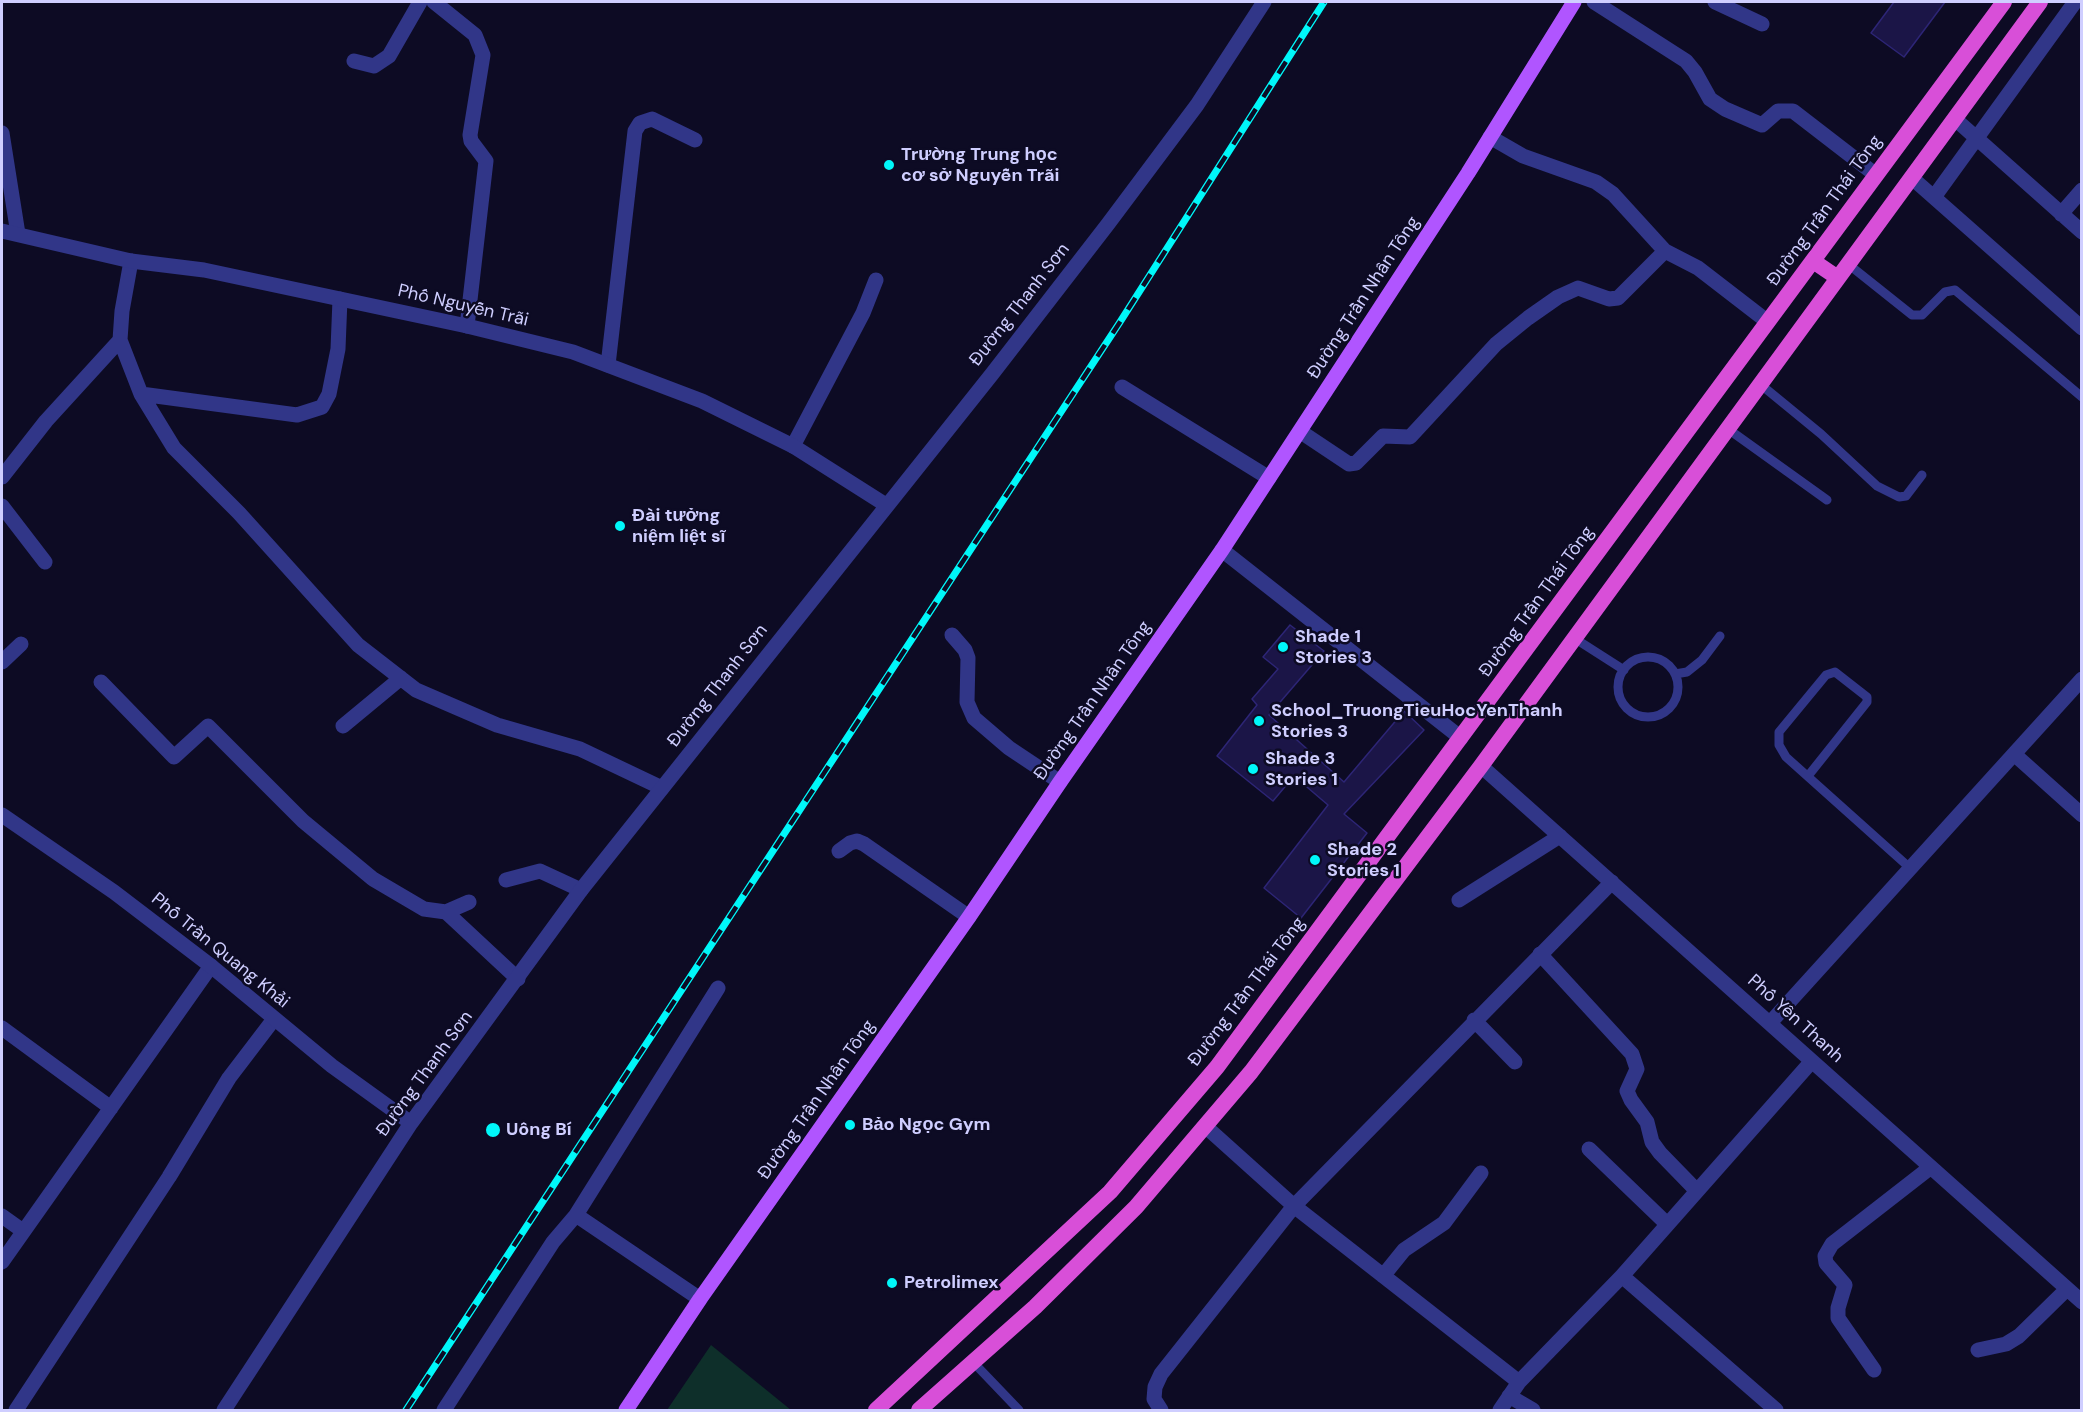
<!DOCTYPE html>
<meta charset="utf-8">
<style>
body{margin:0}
#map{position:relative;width:2083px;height:1412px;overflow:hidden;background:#0d0b24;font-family:"DM Sans",sans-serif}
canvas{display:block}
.frame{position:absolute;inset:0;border:3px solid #cfceff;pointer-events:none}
</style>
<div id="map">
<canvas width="2083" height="1412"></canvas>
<div class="frame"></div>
</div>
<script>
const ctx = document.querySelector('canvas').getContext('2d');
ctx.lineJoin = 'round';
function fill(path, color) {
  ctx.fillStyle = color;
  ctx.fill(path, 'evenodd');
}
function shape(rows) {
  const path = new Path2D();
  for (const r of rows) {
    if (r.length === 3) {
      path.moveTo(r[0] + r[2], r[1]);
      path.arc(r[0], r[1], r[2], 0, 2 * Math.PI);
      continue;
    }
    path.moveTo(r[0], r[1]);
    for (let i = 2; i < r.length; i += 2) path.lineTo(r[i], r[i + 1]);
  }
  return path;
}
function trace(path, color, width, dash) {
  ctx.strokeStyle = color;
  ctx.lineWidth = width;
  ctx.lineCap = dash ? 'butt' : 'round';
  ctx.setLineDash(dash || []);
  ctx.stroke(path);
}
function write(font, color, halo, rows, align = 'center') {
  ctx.font = font + ' "DM Sans",sans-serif';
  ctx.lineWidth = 5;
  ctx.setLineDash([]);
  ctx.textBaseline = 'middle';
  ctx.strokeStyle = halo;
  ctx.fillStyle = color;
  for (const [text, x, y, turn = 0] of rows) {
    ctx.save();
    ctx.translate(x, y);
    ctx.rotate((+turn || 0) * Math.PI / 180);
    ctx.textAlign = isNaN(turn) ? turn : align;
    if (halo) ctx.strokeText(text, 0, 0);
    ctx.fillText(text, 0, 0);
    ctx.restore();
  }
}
const green = shape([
 [711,1345,791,1410,667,1410]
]);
const building = shape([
 [1894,2,1945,2,1904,57,1871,33,1894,2],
 [1290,625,1324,651,1269,715,1344,782,1404,711,1424,730,1344,814,1367,833,1301,918,1264,888,1328,805,1294,776,1273,801,1217,756,1257,705,1252,699,1278,669,1263,657,1290,625]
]);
const service = shape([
 [1848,264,1912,315,1922,315,1945,292,1955,290,2082,397],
 [1760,384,1821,434,1877,486,1899,497,1906,496,1922,475],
 [1728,429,1827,500],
 [1574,638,1624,670],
 [1648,687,30],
 [1675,674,1687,672,1702,660,1720,636],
 [1808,776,1867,702,1867,697,1835,672,1826,675,1779,732,1779,745,1786,757,1910,868],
 [973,1362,1019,1410]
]);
const minor = shape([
 [434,2,475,35,483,55,470,135,471,141,486,161,467,326],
 [1594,2,1686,61,1695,72,1710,99,1725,109,1762,125,1778,111,1793,111,1876,175],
 [1715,2,1762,24],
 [354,61,374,66,389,56,420,2],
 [1955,119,2082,232],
 [2,133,18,234],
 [1490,137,1523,156,1596,182,1613,194,1665,251,1698,268,1768,322],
 [1912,178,2082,328],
 [1934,197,2075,2],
 [2061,214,2082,190],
 [131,261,122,311,120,340,141,394,174,448,239,513,358,645,416,690,497,725,580,749,662,788],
 [608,365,635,131,640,123,652,119,695,140],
 [1122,387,1269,478],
 [141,394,297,415,322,407,329,394,338,349,340,299],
 [1301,432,1349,464,1356,463,1383,436,1410,437,1496,344,1528,318,1558,297,1578,288,1609,299,1618,298,1665,251],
 [793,446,863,313,876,280],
 [2,477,46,421,120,340],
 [2,506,45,562],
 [1222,550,1461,738],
 [952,635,965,650,968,658,967,702,974,718,1009,748,1060,782],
 [2,662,21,644],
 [101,682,174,757,208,726,303,821,373,879,424,909,446,912,469,902],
 [343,726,401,678],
 [2014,754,2082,815],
 [1481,766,2082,1302],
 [839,851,850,843,857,841,864,844,969,917],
 [506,880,540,871,581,890],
 [1459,900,1560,836],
 [446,912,518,979],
 [1540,954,1632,1054,1637,1069,1627,1091,1631,1100,1647,1122,1652,1142,1660,1153,1696,1190],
 [1474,1020,1515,1062],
 [1770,1023,2082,679],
 [2,1028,111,1108],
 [1205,1126,1294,1206,1519,1382],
 [1589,1149,1667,1224],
 [576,1215,718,988],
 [2,1216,23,1231],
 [2,1262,211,966],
 [1383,1276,1404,1250,1444,1223,1481,1173],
 [1622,1276,1776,1410],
 [1978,1350,2006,1344,2019,1336,2067,1289],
 [1874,1370,1838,1318,1838,1308,1845,1285,1826,1263,1825,1256,1832,1244,1931,1167],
 [1509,1396,1533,1410],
 [16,1410,169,1177,229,1078,274,1019],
 [444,1410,553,1242,576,1215,700,1299],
 [1161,1410,1154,1399,1155,1387,1161,1374,1294,1206,1612,882],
 [1500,1410,1519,1382,1622,1276,1812,1061]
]);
const tertiary = shape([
 [2,231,131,261,204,270,467,326,573,352,702,401,793,446,886,505],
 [2,815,114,892,211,966,332,1066,411,1123],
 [224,1410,411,1123,581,890,992,374,1108,224,1197,105,1264,2]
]);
const primary = shape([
 [626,1410,700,1299,969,917,1060,782,1222,550,1468,173,1574,2]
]);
const trunk = shape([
 [1813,261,1838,278],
 [876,1410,1110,1192,1217,1067,2004,2],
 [919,1410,1035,1307,1136,1207,1251,1072,1481,766,2040,2]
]);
const rail = shape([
 [406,1410,1120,322,1324,2]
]);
const markers = [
 [889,165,6,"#00f7f9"],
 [620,526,6,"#00f7f9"],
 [1283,647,6,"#00f7f9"],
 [1259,721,6,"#00f7f9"],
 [1253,769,6,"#00f7f9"],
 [1315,860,6,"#00f7f9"],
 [850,1125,6,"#00f7f9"],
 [493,1130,8,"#00f7f9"],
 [892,1283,6,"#00f7f9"]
];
const poiNames = [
 ["Trường Trung học",901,155],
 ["cơ sở Nguyễn Trãi",901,176],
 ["Đài tưởng",632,516],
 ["niệm liệt sĩ",632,537],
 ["Shade 1",1295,637],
 ["Stories 3",1295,658],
 ["School_TruongTieuHocYenThanh",1271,711],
 ["Stories 3",1271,732],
 ["Shade 3",1265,759],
 ["Stories 1",1265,780],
 ["Shade 2",1327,850],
 ["Stories 1",1327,871],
 ["Bảo Ngọc Gym",862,1125],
 ["Uông Bí",506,1130],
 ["Petrolimex",904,1283]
];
const streetNames = [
 ["Đường Trần Thái Tông",1825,211,-54],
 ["Đường Trần Nhân Tông",1364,298,-57],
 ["Đường Thanh Sơn",1020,305,-52],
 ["Phố Nguyễn Trãi",463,306,13],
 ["Đường Trần Thái Tông",1537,602,-54],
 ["Đường Thanh Sơn",718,686,-52],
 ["Đường Trần Nhân Tông",1093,701,-55],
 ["Phố Trần Quang Khải",220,951,39],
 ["Đường Trần Thái Tông",1247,992,-53],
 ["Phố Yên Thanh",1795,1019,42],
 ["Đường Thanh Sơn",425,1074,-54],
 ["Đường Trần Nhân Tông",817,1100,-55]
];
fill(green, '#0e2f2a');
fill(building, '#1b1547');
trace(building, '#2d2576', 1.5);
trace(service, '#313688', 9);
trace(minor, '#313688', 15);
trace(tertiary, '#313688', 15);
trace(primary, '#b055ff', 15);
trace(trunk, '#d84fd8', 16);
trace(rail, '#00f7f9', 7);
trace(rail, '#0d0b24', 4.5, [14]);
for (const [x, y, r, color] of markers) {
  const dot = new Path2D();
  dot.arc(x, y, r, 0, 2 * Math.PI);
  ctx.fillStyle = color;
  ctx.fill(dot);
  trace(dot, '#0d0b24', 2);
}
write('bold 18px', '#cfceff', '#0d0b24', poiNames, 'left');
write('18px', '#cfceff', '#0d0b24', streetNames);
</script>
